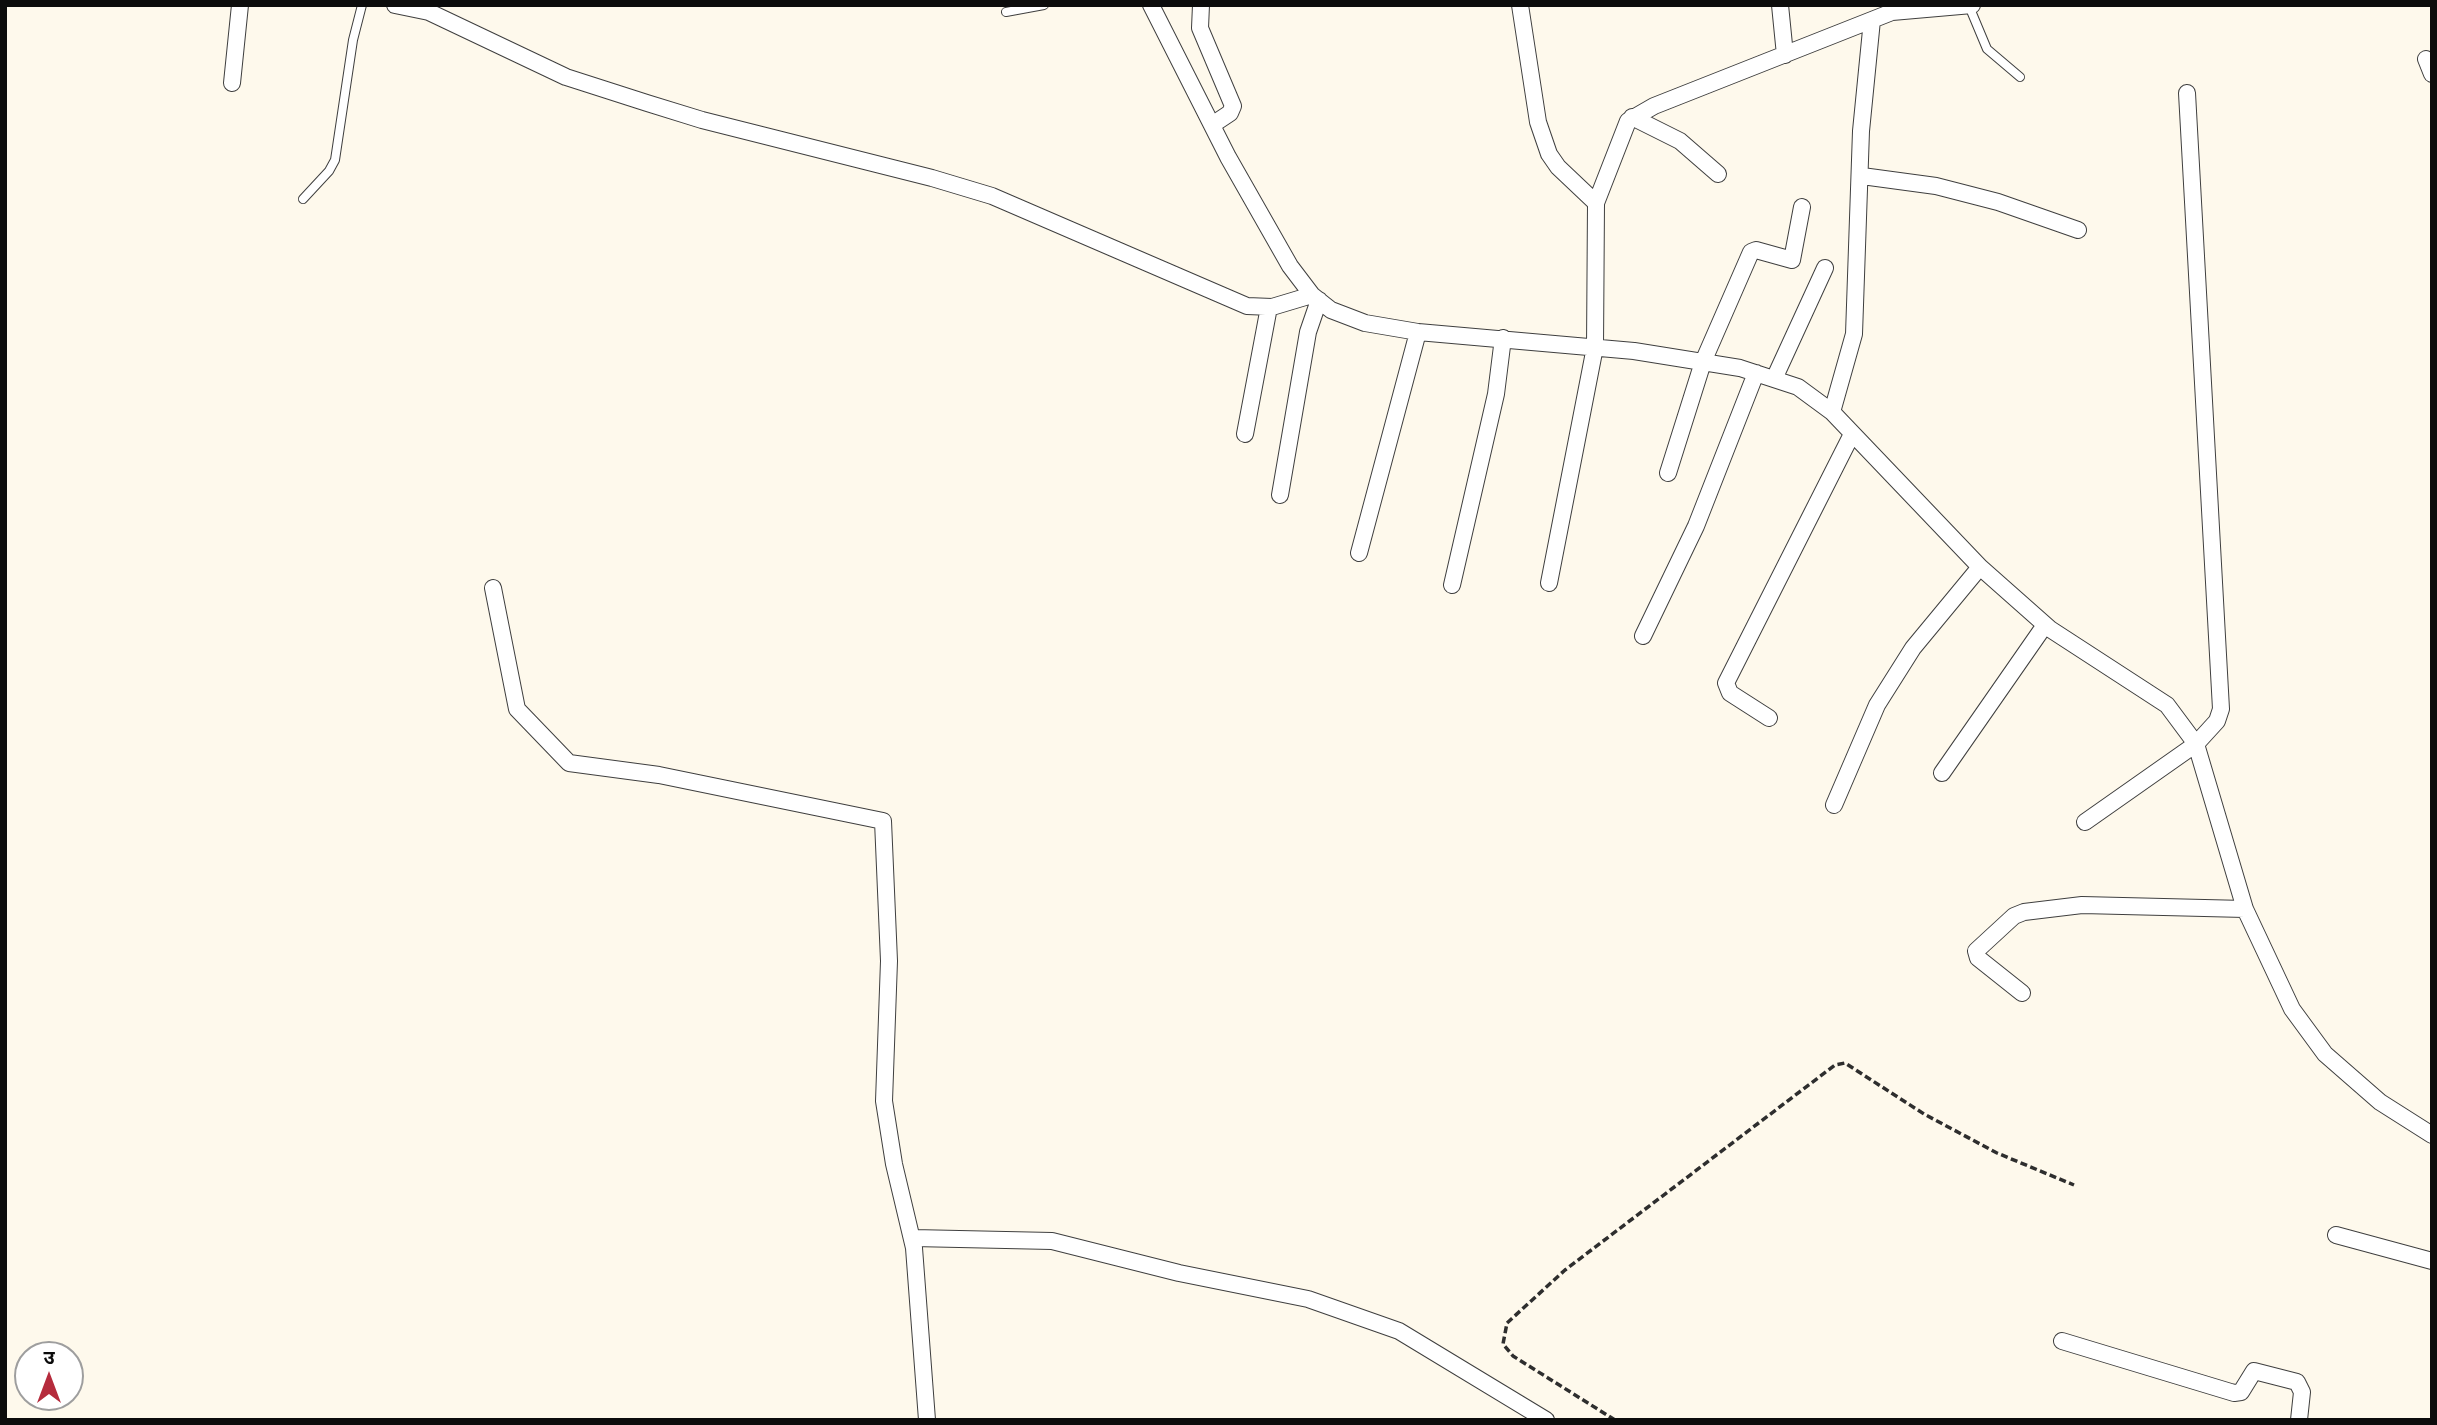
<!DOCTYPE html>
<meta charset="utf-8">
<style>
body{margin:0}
#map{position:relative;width:2437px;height:1425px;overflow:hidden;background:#fef9ec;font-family:"Noto Serif","Noto Sans Devanagari",serif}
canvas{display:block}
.frame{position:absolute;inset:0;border:7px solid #0c0c0c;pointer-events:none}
.north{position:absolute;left:14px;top:1341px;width:70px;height:70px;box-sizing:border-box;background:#fff;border:2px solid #9e9e9e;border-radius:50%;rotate:0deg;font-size:19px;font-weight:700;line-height:28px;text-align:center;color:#0c0c0c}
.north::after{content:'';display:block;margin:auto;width:24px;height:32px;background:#b52b3c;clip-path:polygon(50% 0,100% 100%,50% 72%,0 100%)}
</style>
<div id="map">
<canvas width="2437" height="1425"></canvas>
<div class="frame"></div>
<div class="north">उ</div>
</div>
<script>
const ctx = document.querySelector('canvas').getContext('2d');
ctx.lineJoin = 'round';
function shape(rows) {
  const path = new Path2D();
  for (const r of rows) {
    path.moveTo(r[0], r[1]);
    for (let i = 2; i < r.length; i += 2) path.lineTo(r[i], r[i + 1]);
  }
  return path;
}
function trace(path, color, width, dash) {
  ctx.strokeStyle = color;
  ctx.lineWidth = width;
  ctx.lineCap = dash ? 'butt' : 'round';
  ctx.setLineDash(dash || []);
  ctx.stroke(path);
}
const path = shape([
 [1615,1420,1513,1356,1503,1344,1507,1323,1565,1270,1835,1065,1845,1063,1924,1114,1997,1153,2074,1185]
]);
const service = shape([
 [1969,6,1987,49,2020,77],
 [1006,12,1044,5],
 [303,199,329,171,335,160,353,40,362,5]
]);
const minor = shape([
 [395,5,429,12,566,77,647,103,702,120,932,178,992,196,1247,306,1272,307,1312,295],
 [1151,5,1228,157,1290,266,1312,295,1331,310,1365,323,1418,332,1634,351,1740,368,1798,387,1832,412,1980,567,2050,629,2167,705,2196,744,2245,909,2292,1009,2325,1054,2380,1102,2432,1135],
 [1201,5,1200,28,1233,106,1230,113,1212,125],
 [1520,5,1538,122,1549,154,1558,167,1596,203],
 [1780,5,1785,55],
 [2426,59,2432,74],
 [232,83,240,5],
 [1632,117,1680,141,1718,174],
 [1862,176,1936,186,1998,202,2078,230],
 [1774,379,1825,268],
 [1832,412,1854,334,1861,131,1872,20],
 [1245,434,1269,307],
 [1668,473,1703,362,1751,252,1756,250,1792,260,1802,207],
 [1280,495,1308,332,1319,300],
 [1359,553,1418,332],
 [1549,583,1595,347,1596,203,1628,121,1654,106,1892,12,1972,5],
 [1452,585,1496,394,1503,338],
 [493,588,517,709,569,763,659,775,883,821,889,961,884,1101,894,1164,914,1248,927,1420],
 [1643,636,1696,526,1756,373],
 [1769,718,1730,693,1726,683,1852,434],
 [1942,773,2045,625],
 [1834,805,1877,705,1913,648,1980,567],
 [2085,822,2196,744,2217,721,2221,709,2187,93],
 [2022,993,1978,958,1976,951,2014,916,2024,912,2082,905,2245,909],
 [2336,1235,2432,1261],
 [913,1238,1052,1241,1179,1273,1308,1299,1399,1331,1546,1420],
 [2062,1341,2234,1393,2241,1392,2254,1371,2297,1382,2302,1392,2299,1420]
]);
trace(service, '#3f3f3f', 10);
trace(minor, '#3f3f3f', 18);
trace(path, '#2e2e2e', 3.5, [7, 3.5]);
trace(service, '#fff', 8);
trace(minor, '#fff', 16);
</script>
